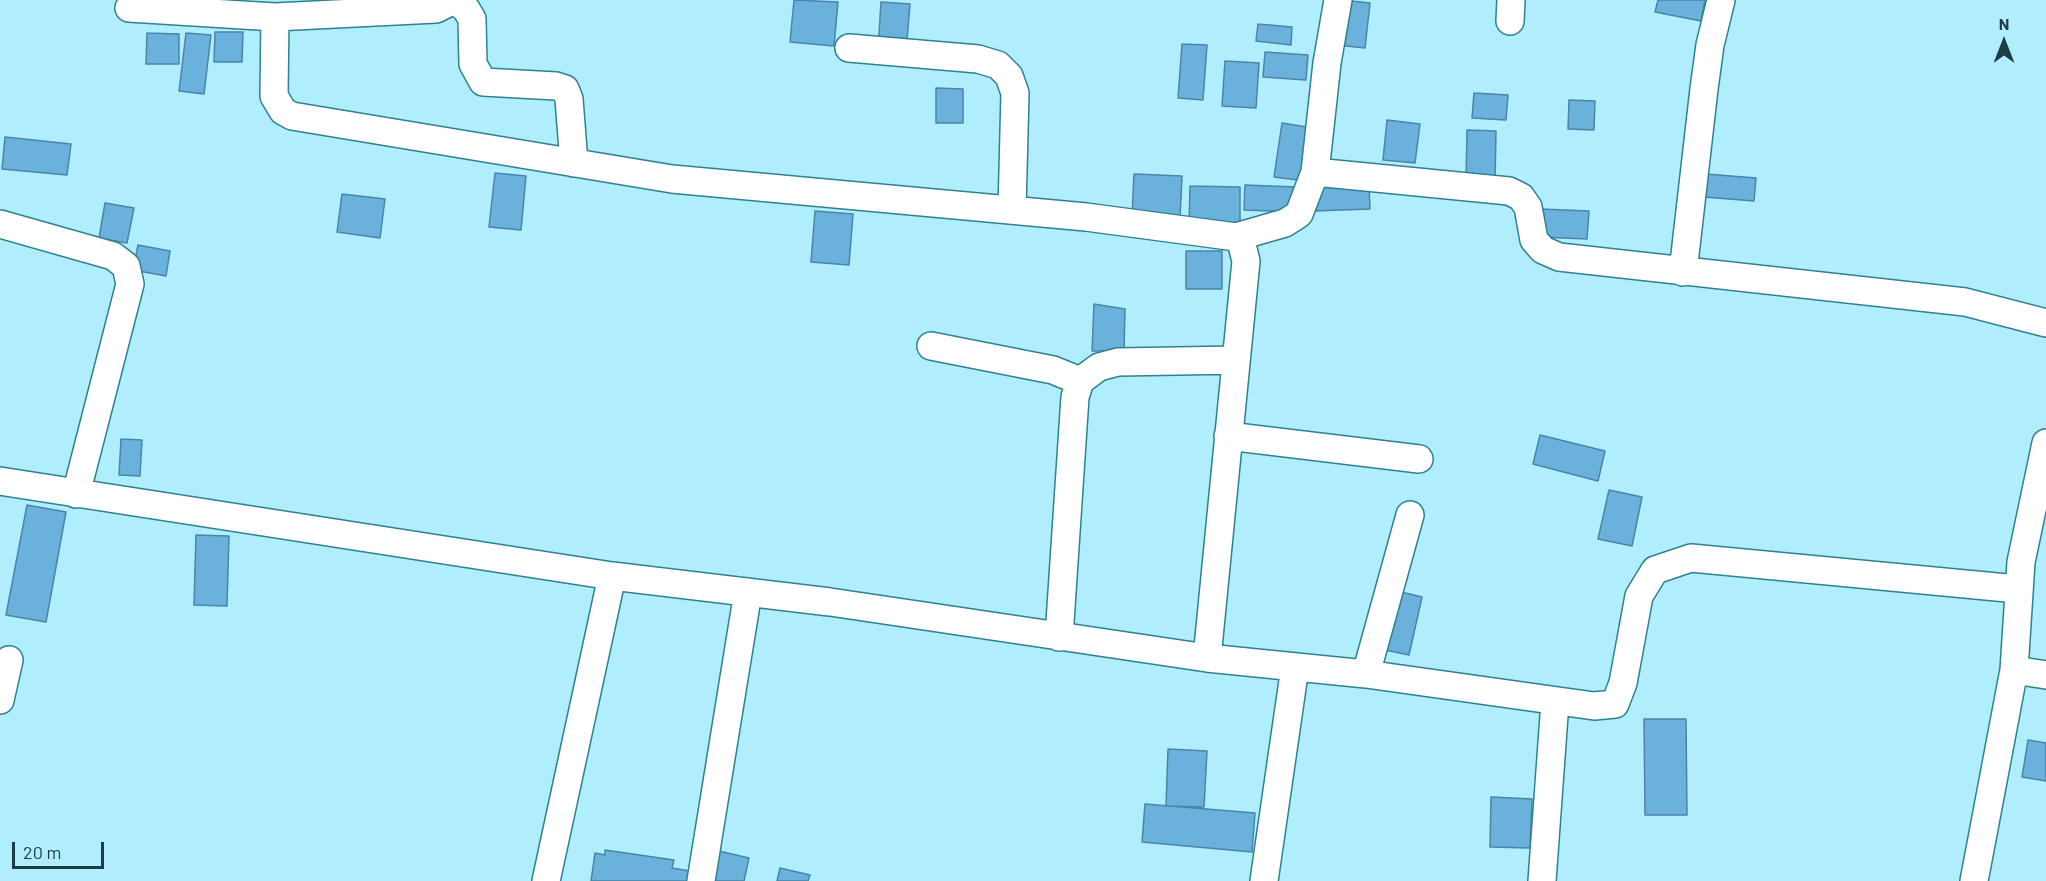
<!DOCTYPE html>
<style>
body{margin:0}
#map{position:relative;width:2046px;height:881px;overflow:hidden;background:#b0eefe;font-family:Barlow,sans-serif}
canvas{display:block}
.north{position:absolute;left:1974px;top:12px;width:60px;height:60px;-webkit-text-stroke:4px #b0eefe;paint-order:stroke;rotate:0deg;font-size:16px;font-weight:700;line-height:24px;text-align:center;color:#1c3d45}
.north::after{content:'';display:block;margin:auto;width:21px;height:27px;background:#1c3d45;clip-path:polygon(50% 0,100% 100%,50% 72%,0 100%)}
.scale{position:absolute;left:12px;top:842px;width:92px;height:27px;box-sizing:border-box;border:3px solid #1c3d45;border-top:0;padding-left:8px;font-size:18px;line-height:21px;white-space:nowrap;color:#1c3d45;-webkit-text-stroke:4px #b0eefe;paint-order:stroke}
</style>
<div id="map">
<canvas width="2046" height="881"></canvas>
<div class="north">N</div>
<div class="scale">20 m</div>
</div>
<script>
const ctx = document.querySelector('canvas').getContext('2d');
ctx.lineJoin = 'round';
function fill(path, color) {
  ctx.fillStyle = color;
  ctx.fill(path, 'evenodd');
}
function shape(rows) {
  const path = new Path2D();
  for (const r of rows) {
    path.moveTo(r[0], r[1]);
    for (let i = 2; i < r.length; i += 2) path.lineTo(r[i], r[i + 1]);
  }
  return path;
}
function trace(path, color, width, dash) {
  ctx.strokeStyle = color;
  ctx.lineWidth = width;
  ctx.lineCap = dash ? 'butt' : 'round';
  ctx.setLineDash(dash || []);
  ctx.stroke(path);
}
const building = shape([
 [794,0,838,2,834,46,790,42,794,0],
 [1342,0,1370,3,1365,48,1337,45,1342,0],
 [1658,0,1705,0,1701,21,1655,12,1658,0],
 [881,2,910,4,906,52,878,50,881,2],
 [1258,24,1292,27,1291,45,1256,41,1258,24],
 [215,32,243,32,242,62,214,62,215,32],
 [147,33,179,34,179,64,146,64,147,33],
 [186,33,211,35,204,94,179,91,186,33],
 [1182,44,1207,45,1203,100,1178,98,1182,44],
 [1265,52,1308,55,1306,80,1263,77,1265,52],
 [1225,61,1259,63,1256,108,1222,106,1225,61],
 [936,88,963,89,963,123,936,123,936,88],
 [1474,93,1508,95,1506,120,1472,118,1474,93],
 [1569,100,1595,101,1594,130,1568,129,1569,100],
 [1387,120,1420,124,1415,163,1383,160,1387,120],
 [1282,123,1313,128,1305,181,1274,177,1282,123],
 [1467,130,1496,131,1495,183,1466,182,1467,130],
 [5,137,71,144,67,175,2,169,5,137],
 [495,173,526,176,521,230,489,227,495,173],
 [1134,174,1182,176,1180,219,1132,217,1134,174],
 [1706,174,1756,178,1754,201,1704,197,1706,174],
 [1245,185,1296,187,1295,212,1244,210,1245,185],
 [1190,186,1240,187,1240,227,1189,226,1190,186],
 [1369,186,1370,209,1314,211,1313,188,1369,186],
 [342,194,385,199,380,238,337,232,342,194],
 [105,203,134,208,127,243,99,238,105,203],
 [1541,209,1589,211,1587,239,1540,237,1541,209],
 [815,211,853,214,849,265,811,262,815,211],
 [138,245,170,251,166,276,133,270,138,245],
 [1186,251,1222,251,1222,289,1186,289,1186,251],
 [1094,304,1125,309,1124,351,1092,351,1094,304],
 [1540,435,1605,451,1598,481,1533,464,1540,435],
 [121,439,142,440,140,476,119,475,121,439],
 [1609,490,1642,497,1632,546,1598,539,1609,490],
 [27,505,66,512,46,622,6,615,27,505],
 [196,535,229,536,227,606,194,605,196,535],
 [1397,591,1422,597,1409,655,1385,650,1397,591],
 [1644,719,1686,719,1687,815,1645,815,1644,719],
 [2028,740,2046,743,2046,781,2022,777,2028,740],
 [1168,749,1207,751,1204,807,1166,806,1168,749],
 [1491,797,1532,799,1530,848,1490,847,1491,797],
 [1145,804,1255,813,1252,852,1142,842,1145,804],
 [605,850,674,860,672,868,690,871,688,881,591,881,595,853,605,855,605,850],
 [719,851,749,858,744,881,712,881,719,851],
 [780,868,810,875,808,881,777,881,780,868]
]);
const street = shape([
 [455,0,466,9,472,19,473,64,483,82,556,86,565,89,569,99,574,163],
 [129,8,275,17,436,9,454,0],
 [275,17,274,96,283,111,292,116,672,179,1086,217,1236,237,1242,245,1246,261,1207,658],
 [1510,21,1511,0],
 [849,48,978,59,998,65,1009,76,1015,93,1012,210],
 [1315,172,1509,191,1521,197,1528,207,1534,240,1543,250,1559,257,1965,302,2046,323],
 [0,224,113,256,126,266,130,284,76,494],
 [1236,237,1285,223,1299,214,1315,172,1327,63,1338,0],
 [1683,272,1704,89,1710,45,1721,0],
 [931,346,1053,370,1080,381,1075,397,1059,637],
 [1080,381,1099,367,1118,362,1236,360],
 [1228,436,1419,459],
 [0,481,612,576,830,602,1207,658,1366,674,1594,706,1615,704,1623,683,1639,596,1655,570,1691,558,2018,589],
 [2014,670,2046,675],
 [1366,674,1410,515],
 [0,700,9,660],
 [546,881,612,576],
 [701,881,748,592],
 [1264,881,1295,667],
 [1542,881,1555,702],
 [1974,881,2014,670,2021,562,2046,443]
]);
fill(building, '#6ab2dc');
trace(building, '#4985a8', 1.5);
trace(street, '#2e8193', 30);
trace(street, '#fff', 27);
</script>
